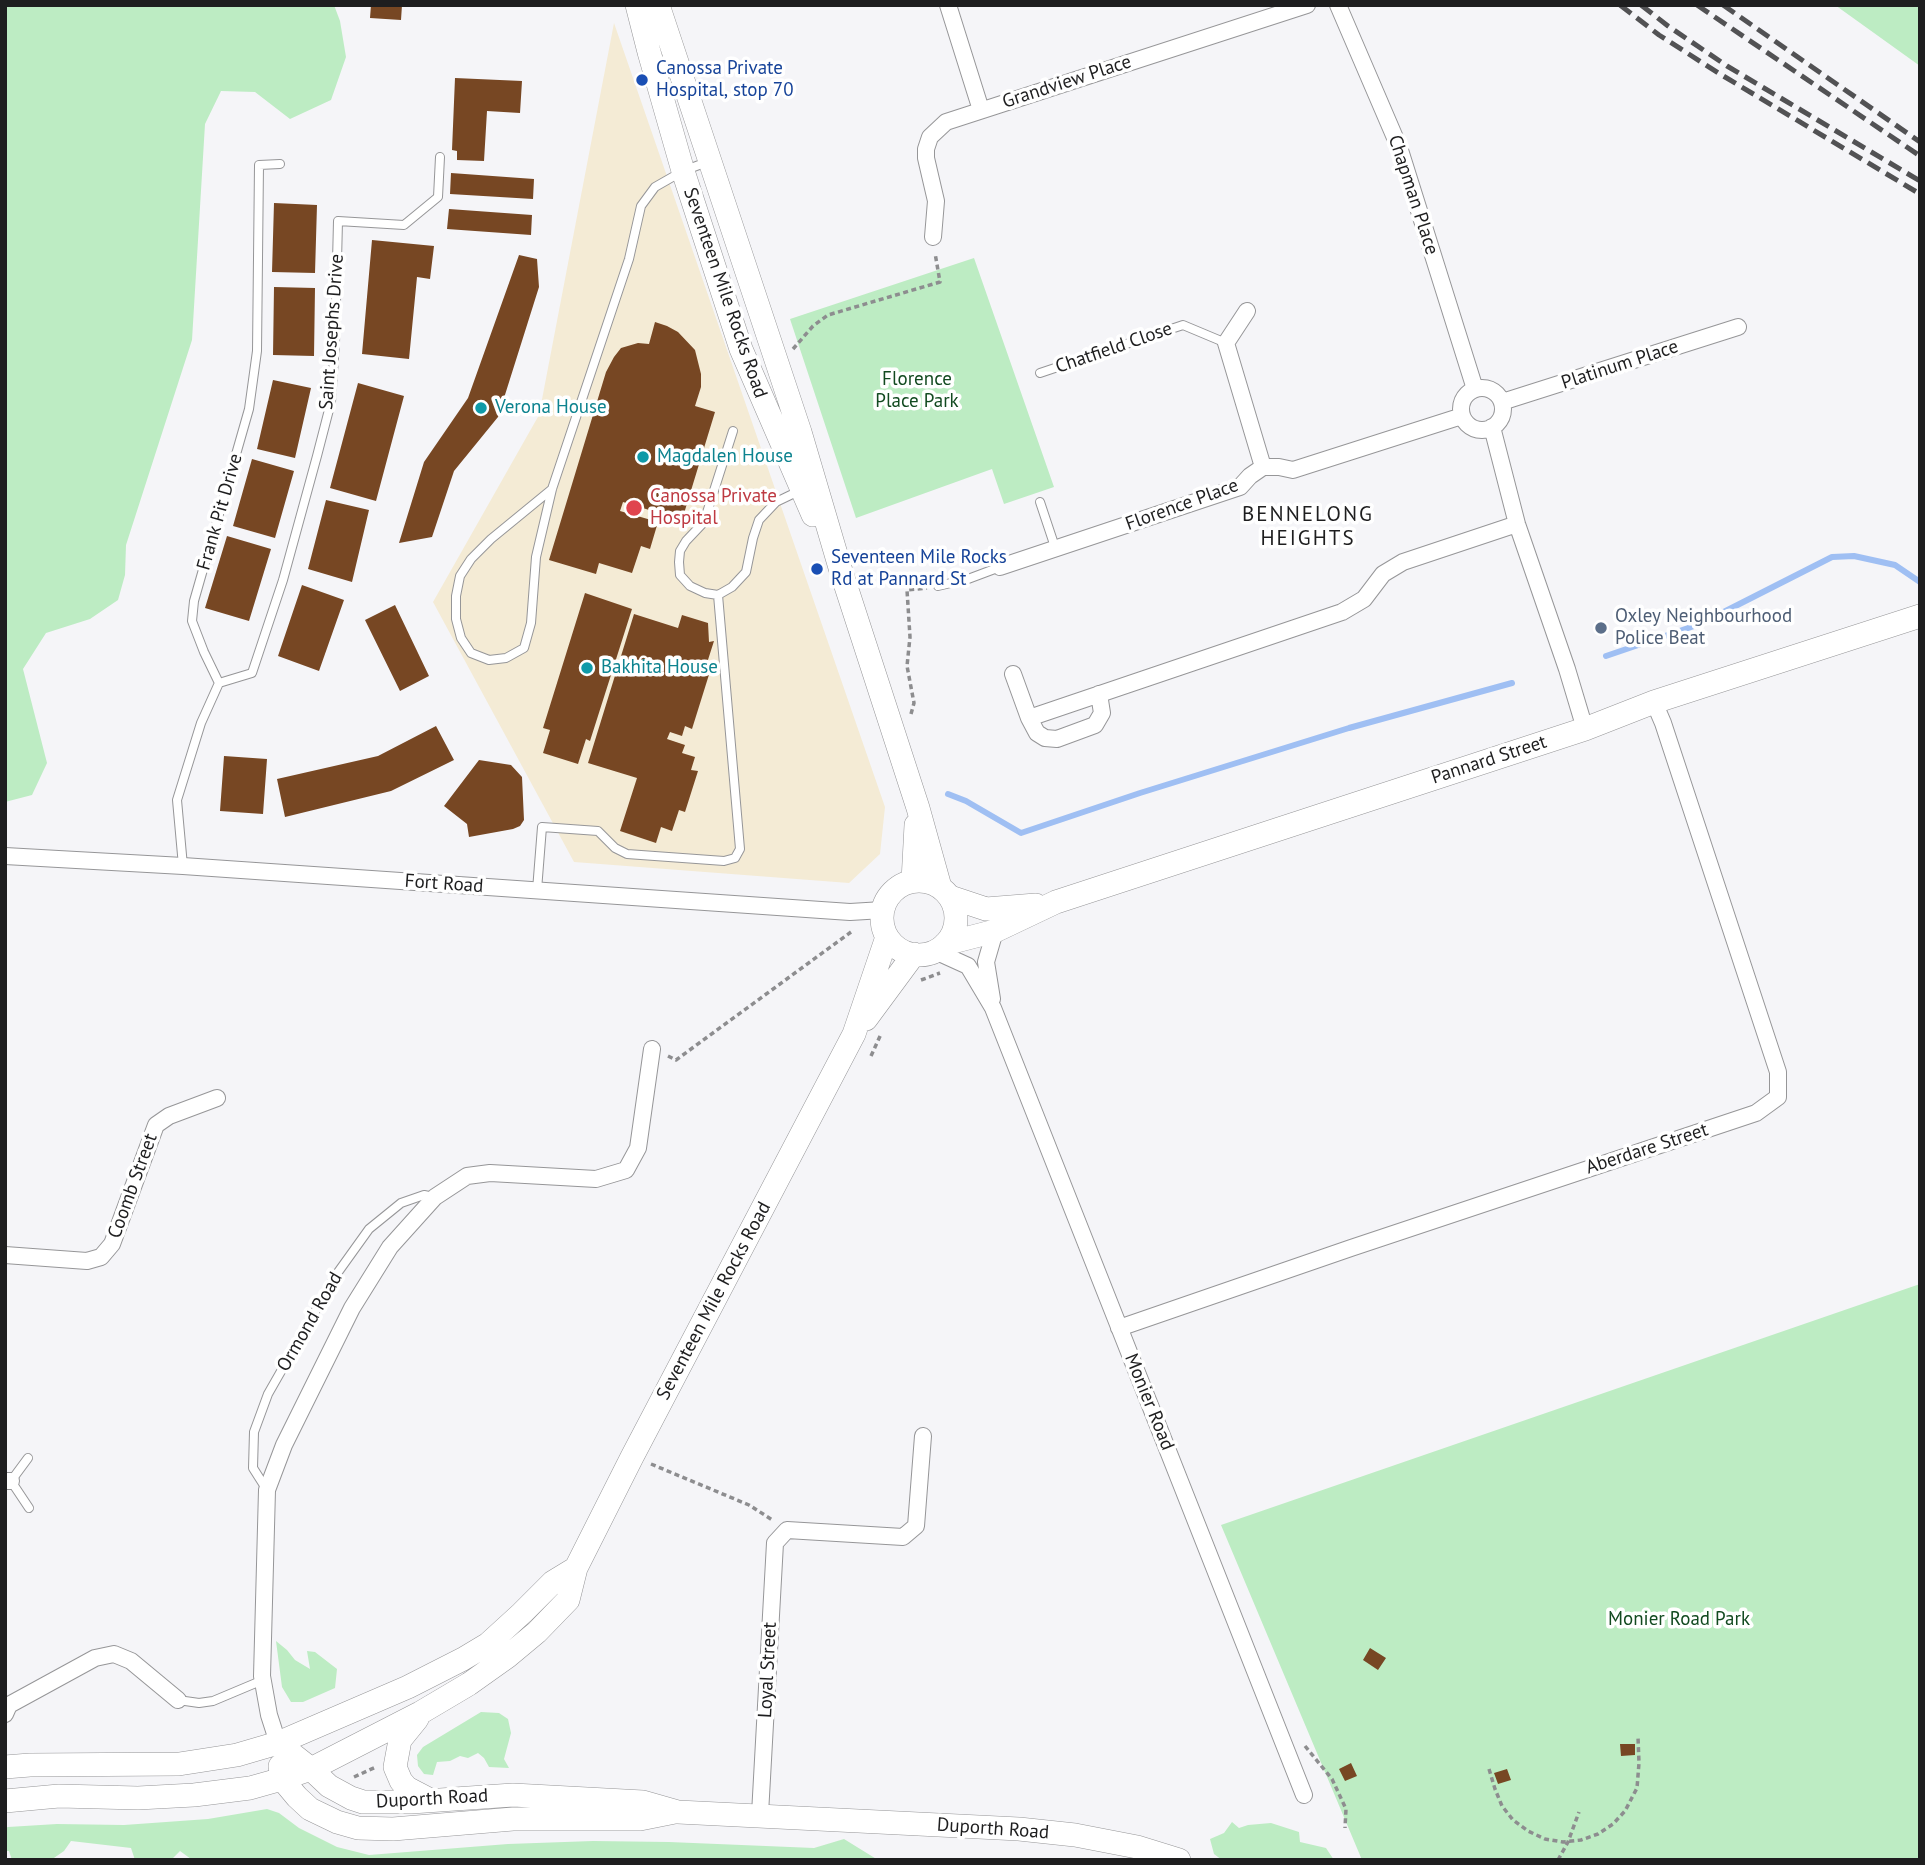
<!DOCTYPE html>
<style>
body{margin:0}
#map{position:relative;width:1925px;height:1865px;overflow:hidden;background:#f5f5f8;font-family:"PT Sans",sans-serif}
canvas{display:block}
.frame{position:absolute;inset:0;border:7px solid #1e1e1f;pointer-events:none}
</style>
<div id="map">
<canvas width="1925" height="1865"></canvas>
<div class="frame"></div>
</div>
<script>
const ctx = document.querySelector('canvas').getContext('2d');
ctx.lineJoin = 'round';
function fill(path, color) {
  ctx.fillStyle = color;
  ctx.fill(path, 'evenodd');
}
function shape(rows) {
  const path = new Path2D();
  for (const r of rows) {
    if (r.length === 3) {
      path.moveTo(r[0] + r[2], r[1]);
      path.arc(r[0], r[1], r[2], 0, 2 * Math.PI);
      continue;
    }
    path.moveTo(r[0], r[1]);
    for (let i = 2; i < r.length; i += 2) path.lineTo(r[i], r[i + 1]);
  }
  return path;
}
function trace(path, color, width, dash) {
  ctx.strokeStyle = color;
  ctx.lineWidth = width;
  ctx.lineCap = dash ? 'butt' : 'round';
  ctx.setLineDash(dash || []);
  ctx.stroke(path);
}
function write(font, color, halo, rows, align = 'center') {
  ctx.font = font + ' "PT Sans",sans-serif';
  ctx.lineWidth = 7;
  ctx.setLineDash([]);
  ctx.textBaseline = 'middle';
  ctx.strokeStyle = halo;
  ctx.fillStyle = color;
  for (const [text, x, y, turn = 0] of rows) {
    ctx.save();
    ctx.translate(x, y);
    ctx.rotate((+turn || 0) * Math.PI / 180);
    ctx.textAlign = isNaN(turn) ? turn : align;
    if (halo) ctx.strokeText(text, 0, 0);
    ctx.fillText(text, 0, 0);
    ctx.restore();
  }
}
const medical = shape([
 [614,23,885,807,880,854,849,883,574,862,433,602,539,415]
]);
const green = shape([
 [5,5,334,5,340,21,346,57,331,100,290,119,255,92,221,91,205,124,192,340,126,545,125,575,118,600,90,619,46,633,23,669,47,763,32,795,5,802],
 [1835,5,1920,5,1920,66],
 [974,258,1054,487,1004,504,992,469,856,518,790,319],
 [1920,1284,1920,1860,1362,1860,1221,1525],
 [276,1641,287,1650,295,1660,310,1669,307,1651,315,1652,337,1669,335,1688,303,1702,291,1702,282,1687],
 [481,1712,499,1713,508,1719,511,1733,504,1759,509,1768,489,1767,484,1758,478,1753,468,1758,460,1756,450,1761,437,1762,433,1775,424,1774,418,1766,417,1755,423,1747],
 [267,1809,279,1813,299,1828,337,1847,369,1855,508,1844,593,1841,669,1842,814,1848,844,1839,878,1860,191,1859,180,1851,171,1860,135,1860,131,1848,71,1841,64,1851,51,1860,12,1860,9,1851,5,1851,5,1828,8,1827,57,1824,124,1825,208,1819],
 [1232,1822,1239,1828,1248,1825,1271,1823,1299,1832,1300,1842,1326,1848,1334,1860,1222,1860,1214,1854,1210,1839,1224,1833]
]);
const stream = shape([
 [1606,656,1700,624,1832,557,1854,556,1895,565,1920,582],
 [948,794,966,801,1021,833,1140,793,1349,728,1512,683]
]);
const building = shape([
 [371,5,402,5,401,20,370,18],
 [455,78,522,81,520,113,487,111,484,161,457,160,457,151,452,150],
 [451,173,534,179,533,199,450,194],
 [274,203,317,205,315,273,272,272],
 [449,209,532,215,531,235,447,229],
 [372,240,434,246,430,279,417,277,409,359,362,354],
 [519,255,537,259,539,287,498,417,454,471,432,537,399,543,424,462,468,398],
 [274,287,315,288,314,356,273,355],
 [655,322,667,326,678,332,695,350,701,374,701,387,695,406,715,412,682,520,623,502,620,511,658,522,650,549,641,546,632,573,599,563,596,574,549,560,606,372,614,357,621,348,638,343,649,344],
 [273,380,311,388,295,458,257,449],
 [358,383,404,396,376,501,330,488],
 [252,459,294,471,275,538,233,526],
 [326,500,369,510,352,582,308,569],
 [227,536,271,549,249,621,205,608],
 [302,585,344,600,319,671,278,656],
 [585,593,632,609,590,741,586,739,578,764,543,753,550,730,543,728],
 [395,605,429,676,400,691,365,620],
 [634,614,678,628,682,615,708,623,709,642,714,641,707,663,712,665,692,729,685,726,682,736,670,732,667,739,685,745,682,753,695,757,691,770,698,771,685,812,679,810,672,831,661,827,656,843,620,831,637,778,588,763],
 [436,726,454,760,391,791,285,817,277,779,378,756],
 [224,756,267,759,263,814,220,811],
 [479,760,511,765,522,777,524,820,520,826,513,829,469,837,467,824,444,806],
 [1370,1648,1386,1658,1378,1670,1363,1660],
 [1620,1744,1635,1744,1635,1755,1621,1756],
 [1351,1763,1357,1776,1345,1781,1339,1769],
 [1507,1769,1511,1780,1498,1784,1494,1773]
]);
const path = shape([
 [793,349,813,326,828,315,940,282,935,253],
 [911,714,914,703,907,666,910,637,907,590,927,588],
 [921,980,940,973],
 [668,1056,676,1060,851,932],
 [871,1056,881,1034],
 [651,1464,749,1505,774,1521],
 [1305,1746,1332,1779,1346,1809,1345,1828],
 [1489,1769,1495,1789,1502,1806,1513,1820,1528,1831,1545,1839,1563,1842,1581,1840,1598,1834,1613,1824,1625,1811,1637,1788,1639,1763,1638,1737],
 [354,1777,376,1767],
 [1558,1860,1568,1842,1579,1812]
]);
const lane = shape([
 [1040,373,1183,325,1226,343],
 [733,431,704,522,686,541,680,551,679,562,680,575,690,586,705,593,718,595,732,587,746,572,753,538,759,520,776,502,801,490],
 [552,489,491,539,471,559,460,576,456,596,456,619,461,638,471,653,489,660,506,658,524,648,531,623,536,557,552,489,629,259,641,206,655,187,683,171,707,162],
 [1040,502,1056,550],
 [938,586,968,579,1000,567],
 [219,683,252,673,283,580,317,456,331,402,335,343,338,221,404,225,438,197,440,157],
 [183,866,177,800,201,723,219,683,204,652,192,621,194,601,249,409,257,351,259,165,280,164],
 [537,890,542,827,598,831,615,848,627,854,724,861,735,858,740,849,718,595],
 [28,1458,11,1481,29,1508],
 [267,1490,253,1468,254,1432,268,1394,336,1275,369,1229,401,1203,424,1195,434,1197],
 [178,1700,199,1703,213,1701,263,1680]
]);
const street = shape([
 [948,5,981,110],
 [1338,5,1399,147,1475,389],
 [933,237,936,201,926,158,926,149,930,137,946,122,1307,5],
 [1247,311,1226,343,1263,467],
 [1482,409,21],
 [1502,402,1738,327],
 [1492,427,1517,524,1567,669,1585,729],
 [1000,567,1240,487,1250,476,1263,467,1279,467,1293,470,1462,416],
 [1013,674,1029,718,1037,733,1045,738,1057,739,1095,725,1102,713,1099,694],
 [1029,718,1342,612,1364,599,1383,574,1403,562,1517,524],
 [5,856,183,866,850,912,883,910],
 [935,951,968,966,993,1008,1304,1795],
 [992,999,986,962,995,931],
 [5,1255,87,1261,101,1257,112,1244,156,1125,169,1116,217,1098],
 [1119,1328,1351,1248,1756,1113,1778,1097,1778,1072,1663,723,1654,702],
 [5,1481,11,1481],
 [5,1714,9,1705,95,1658,114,1654,131,1661,178,1700],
 [278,1743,269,1715,262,1676,267,1490,284,1445,352,1308,390,1247,435,1197,467,1176,490,1173,596,1179,626,1170,638,1148,652,1049],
 [760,1814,775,1543,787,1530,903,1537,916,1526,923,1436]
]);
const secondary = shape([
 [637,5,649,52,683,171,741,349,813,515],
 [658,5,800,432,841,571,918,808,940,887],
 [913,881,916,825],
 [919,918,37],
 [950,897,986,909,1036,905],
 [945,944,995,931,1056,902,1585,729,1654,702,1920,616],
 [866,1019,914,954],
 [417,1719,400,1740,395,1767,401,1781,407,1788,430,1800],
 [278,1743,311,1769,329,1786,351,1798,363,1802,411,1802,513,1795,643,1802,678,1812,1019,1829,1075,1835,1137,1847,1179,1860],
 [280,1766,282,1779,297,1797,310,1809,337,1822,358,1828,393,1829,513,1819,640,1819,675,1812],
 [5,1767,30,1765,179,1764,237,1755,278,1743,408,1687,463,1659,488,1644,522,1613,553,1582,576,1568],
 [5,1801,59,1796,138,1798,194,1795,250,1788,282,1779,311,1769,420,1713,469,1684,507,1657,537,1632,568,1600,576,1568,632,1457,854,1034,887,937]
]);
const rail = shape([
 [1620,5,1659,35,1720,74,1920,194],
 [1641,5,1668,26,1727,66,1920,181],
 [1697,5,1920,156],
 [1723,5,1920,142]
]);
const markers = [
 [642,80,7,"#1a4fb4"],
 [481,408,7,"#0f9aa8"],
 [643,457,7,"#0f9aa8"],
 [634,508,9,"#e0444e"],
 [817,569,7,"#1a4fb4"],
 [1601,628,7,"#5c6f8a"],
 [587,668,7,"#0f9aa8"]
];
const transitNames = [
 ["Canossa Private",656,69],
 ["Hospital, stop 70",656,91],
 ["Seventeen Mile Rocks",831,558],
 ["Rd at Pannard St",831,580]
];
const streetNames = [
 ["Grandview Place",1067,82,-18],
 ["Chapman Place",1413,195,72],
 ["Seventeen Mile Rocks Road",725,293,71],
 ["Saint Josephs Drive",332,332,-86],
 ["Chatfield Close",1114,348,-19],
 ["Platinum Place",1620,365,-18],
 ["Florence Place",1182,505,-20],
 ["Frank Pit Drive",220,512,-74],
 ["Pannard Street",1489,760,-18],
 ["Fort Road",444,884,4],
 ["Aberdare Street",1647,1149,-18],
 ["Coomb Street",133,1186,-70],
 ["Seventeen Mile Rocks Road",714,1301,-62],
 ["Ormond Road",310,1322,-60],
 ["Monier Road",1149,1402,68],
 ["Loyal Street",768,1670,-87],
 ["Duporth Road",432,1799,-3],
 ["Duporth Road",993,1829,4]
];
const parkNames = [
 ["Florence",917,380],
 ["Place Park",917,402],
 ["Monier Road Park",1679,1620]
];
const cultureNames = [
 ["Verona House",495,408],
 ["Magdalen House",657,457],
 ["Bakhita House",601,668]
];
const healthNames = [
 ["Canossa Private",650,497],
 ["Hospital",650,519]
];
const serviceNames = [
 ["Oxley Neighbourhood",1615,617],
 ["Police Beat",1615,639]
];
const neighbourhoodNames = [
 ["BENNELONG",1308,515],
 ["HEIGHTS",1308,539]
];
fill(medical, '#f4ebd5');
fill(green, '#bdecc3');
trace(stream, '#9fbff3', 6);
fill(building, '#774723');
trace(lane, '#969698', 10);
trace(street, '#969698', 18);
trace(secondary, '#969698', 24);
trace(path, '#8d8d8f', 3.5, [5, 3.5]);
trace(lane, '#fff', 8);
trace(street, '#fff', 16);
trace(secondary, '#fff', 23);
trace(rail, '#525254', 5, [14, 7]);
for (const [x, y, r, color] of markers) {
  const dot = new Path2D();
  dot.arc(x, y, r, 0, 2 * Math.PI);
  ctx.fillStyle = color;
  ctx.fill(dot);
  trace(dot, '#fff', 2.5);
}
write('19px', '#164399', '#fff', transitNames, 'left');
write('19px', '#1e1e1f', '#fff', streetNames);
write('19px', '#124a20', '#fff', parkNames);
write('19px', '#0d838f', '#fff', cultureNames, 'left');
write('19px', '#be3a42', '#fff', healthNames, 'left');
write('19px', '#4e5e75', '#fff', serviceNames, 'left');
ctx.letterSpacing = '2px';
write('21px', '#1e1e1f', '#fff', neighbourhoodNames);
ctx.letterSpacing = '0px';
</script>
